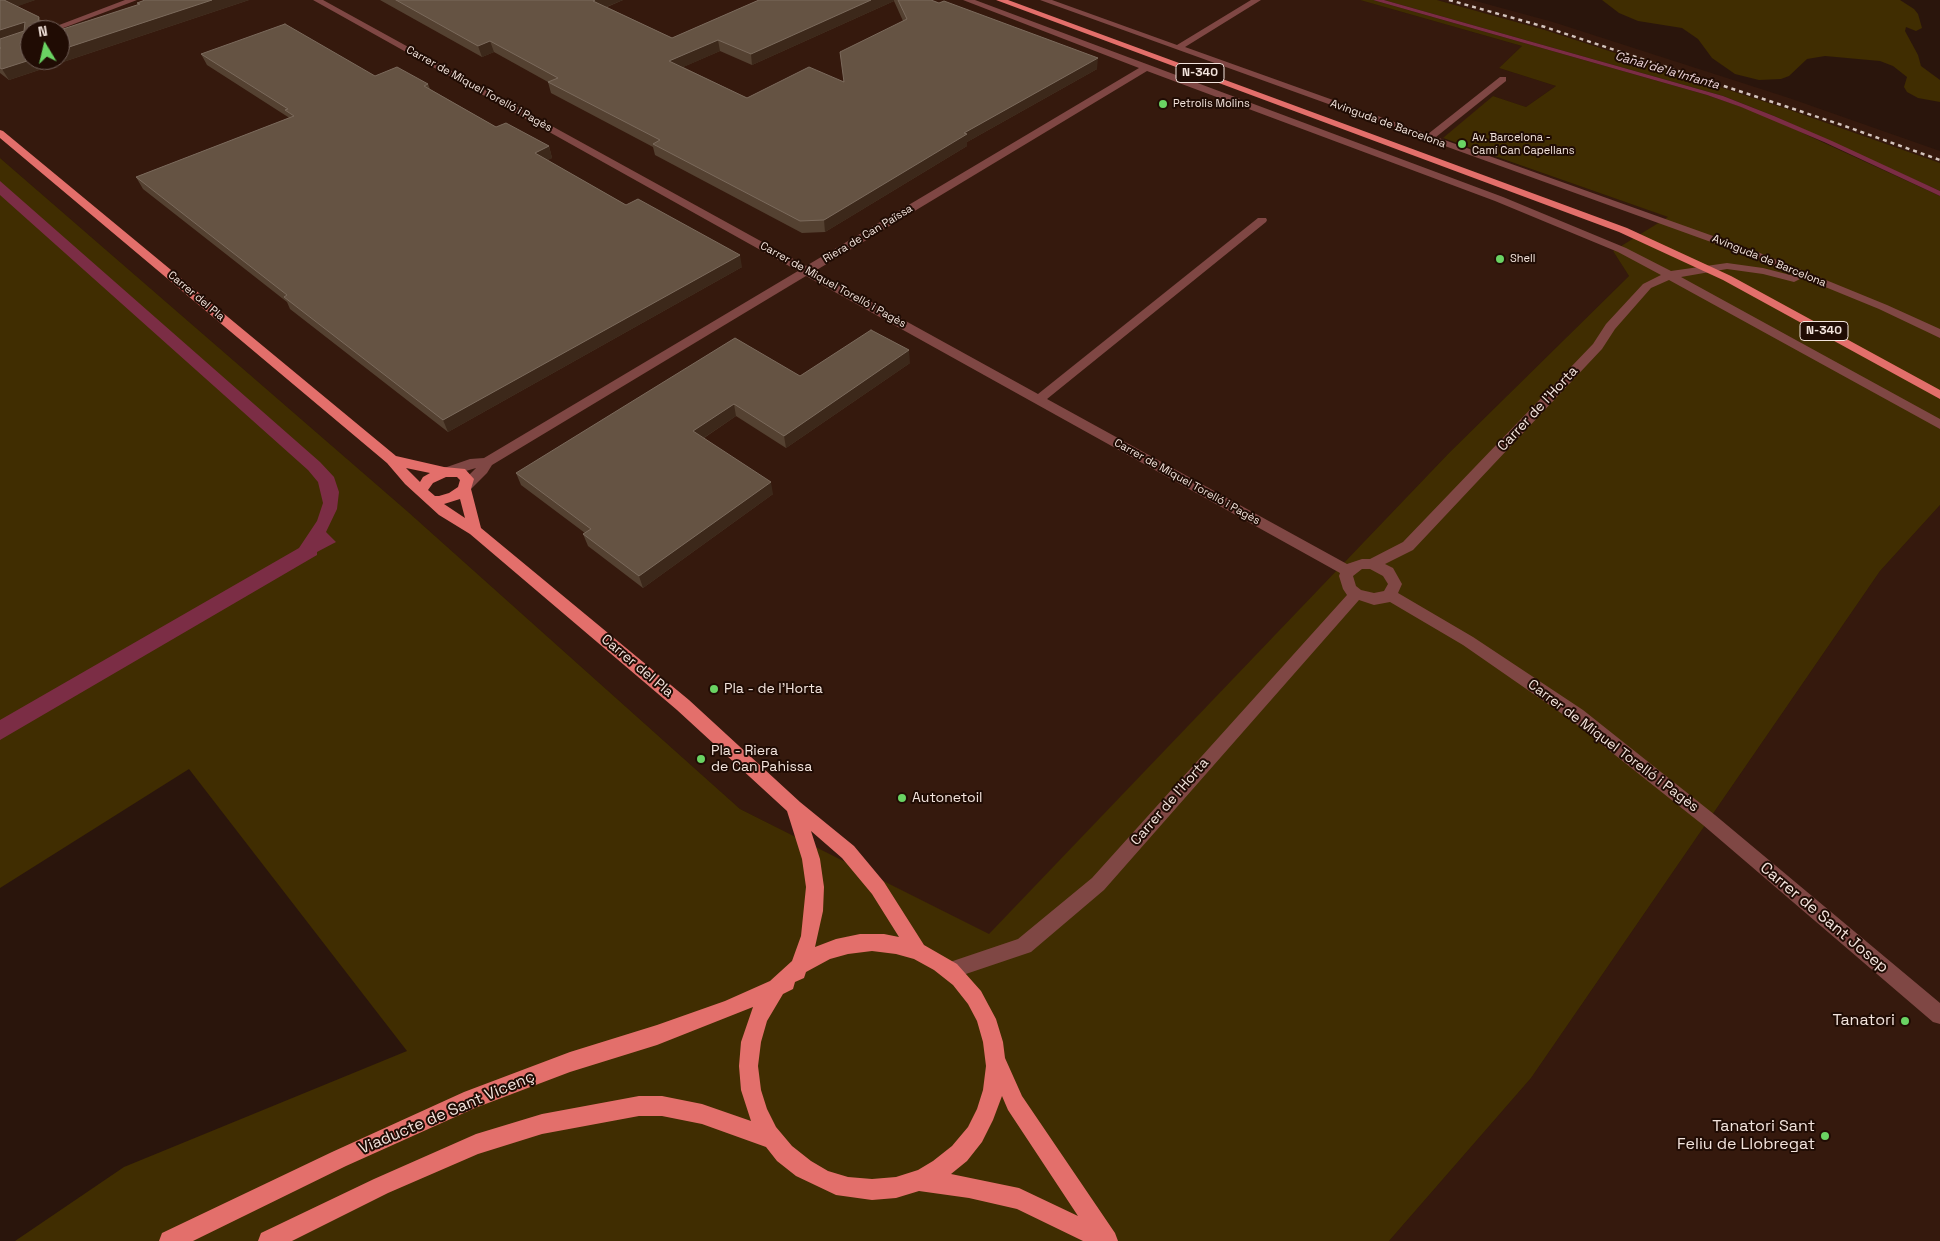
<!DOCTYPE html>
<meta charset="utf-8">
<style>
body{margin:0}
#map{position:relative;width:1940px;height:1241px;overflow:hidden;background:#2a150c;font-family:"Space Grotesk",sans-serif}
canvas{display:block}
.north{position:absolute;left:20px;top:20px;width:50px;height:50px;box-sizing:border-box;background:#200c04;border:1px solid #74625b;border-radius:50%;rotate:351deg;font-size:14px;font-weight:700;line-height:20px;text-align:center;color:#f3e4dd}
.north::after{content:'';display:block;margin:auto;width:18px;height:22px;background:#6ad363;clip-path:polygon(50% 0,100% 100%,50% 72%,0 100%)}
</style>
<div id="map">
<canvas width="1940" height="1241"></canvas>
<div class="north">N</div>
</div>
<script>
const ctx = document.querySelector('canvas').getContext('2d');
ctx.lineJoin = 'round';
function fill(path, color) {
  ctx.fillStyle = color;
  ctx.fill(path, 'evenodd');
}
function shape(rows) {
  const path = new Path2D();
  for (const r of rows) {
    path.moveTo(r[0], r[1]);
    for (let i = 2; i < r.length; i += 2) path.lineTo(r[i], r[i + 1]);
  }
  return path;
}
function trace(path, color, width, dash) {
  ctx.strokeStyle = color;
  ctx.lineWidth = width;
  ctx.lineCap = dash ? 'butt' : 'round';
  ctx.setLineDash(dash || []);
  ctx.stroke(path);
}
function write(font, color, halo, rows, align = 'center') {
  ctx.font = font + ' "Space Grotesk",sans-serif';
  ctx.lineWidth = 4;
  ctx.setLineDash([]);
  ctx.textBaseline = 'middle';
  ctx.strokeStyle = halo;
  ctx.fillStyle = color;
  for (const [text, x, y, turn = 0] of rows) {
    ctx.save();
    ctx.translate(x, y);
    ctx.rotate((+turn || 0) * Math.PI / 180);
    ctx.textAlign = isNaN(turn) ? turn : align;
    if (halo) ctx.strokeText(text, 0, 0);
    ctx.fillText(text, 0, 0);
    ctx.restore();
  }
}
const built = shape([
 [0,0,1360,0,1522,46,1499,68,1556,86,1526,107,1493,96,1444,139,1669,217,1613,251,1629,276,1449,453,989,935,740,809,407,511,0,158],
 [30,30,60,30,60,60,30,60],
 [1437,0,1472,0,1553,22,1789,98,1940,151,1940,163,1787,109,1545,30],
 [1940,505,1940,1241,1389,1241,1531,1078,1880,571]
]);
const green = shape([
 [1360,0,1373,0,1707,95,1759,113,1940,196,1940,505,1880,571,1531,1078,1389,1241,15,1241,124,1167,407,1051,189,769,0,888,0,158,407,511,740,809,989,934,1449,453,1629,276,1613,251,1668,217,1443,138,1493,96,1526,107,1556,86,1499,68,1522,46],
 [1384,0,1437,0,1545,30,1787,109,1940,163,1940,191,1774,116,1723,96],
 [1602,0,1900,0,1914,9,1918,14,1922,28,1916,31,1906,27,1905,31,1918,55,1921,66,1940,80,1940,102,1918,98,1907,92,1904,87,1907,77,1893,66,1880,61,1825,56,1807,59,1789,76,1781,79,1759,80,1735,74,1712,58,1698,39,1682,28,1638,21,1619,13]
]);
const water = shape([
 [1373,0,1384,0,1723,96,1774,116,1832,141,1940,191,1940,196,1824,142,1741,107,1707,95],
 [0,181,320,462,334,477,339,492,337,509,326,532,336,542,317,552,317,555,0,740,0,720,299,548,317,521,323,503,318,482,308,470,0,195]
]);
const minor = shape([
 [125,0,137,0,58,30,46,30,125,0],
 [313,0,323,0,806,266,1139,68,963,0,975,0,1503,197,1626,248,1671,271,1727,263,1763,268,1798,277,1800,279,1794,282,1763,274,1727,269,1681,277,1940,419,1940,429,1669,280,1651,288,1615,329,1602,349,1413,550,1385,564,1393,568,1402,584,1398,593,1473,637,1583,710,1715,815,1940,1003,1940,1024,1933,1022,1703,825,1571,720,1463,645,1390,602,1374,605,1359,600,1104,890,1031,952,954,978,947,975,945,969,947,963,1018,939,1092,878,1347,595,1343,589,1339,576,1340,573,806,276,492,465,487,473,471,489,461,489,459,486,461,483,476,468,449,476,444,474,442,471,444,468,470,459,484,458,798,271,313,0],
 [1147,71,1495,201,1618,252,1661,275,1643,284,1606,324,1593,344,1403,542,1370,559,1362,559,1347,564,1047,399,1266,222,1267,220,1266,218,1258,218,1038,394,815,271,1147,71],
 [1362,569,1370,569,1383,576,1388,584,1384,591,1374,593,1361,590,1356,586,1353,576,1362,569],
 [1040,0,1052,0,1177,45,1251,0,1261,0,1185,47,1428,134,1500,77,1506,77,1506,81,1436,137,1755,251,1887,305,1940,329,1940,338,1879,309,1747,255,1040,0]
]);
const major = shape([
 [996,0,1008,0,1627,228,1731,276,1940,390,1940,399,1723,280,1619,232,996,0],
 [0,130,3,131,396,456,444,467,465,469,474,479,471,489,481,528,689,700,800,802,854,846,884,882,924,945,957,964,981,991,996,1019,1003,1042,1005,1058,1022,1096,1115,1233,1118,1241,1083,1241,1017,1209,969,1198,919,1191,896,1198,872,1200,836,1195,796,1176,777,1161,766,1147,702,1124,662,1116,639,1116,542,1134,478,1154,388,1193,292,1241,258,1241,261,1233,374,1179,476,1134,542,1114,639,1096,662,1096,702,1104,751,1121,741,1090,739,1066,741,1042,753,1007,657,1045,570,1072,475,1108,346,1166,193,1241,159,1241,162,1233,332,1152,464,1092,570,1052,657,1025,725,1001,770,981,792,961,801,936,806,887,802,859,787,811,677,710,470,534,439,515,405,484,387,463,0,138,0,130],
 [406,468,430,473,423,477,420,482,406,468],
 [446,477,457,477,460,480,458,487,449,493,439,496,435,496,428,490,433,483,446,477],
 [460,499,465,518,444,504,460,499],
 [811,831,842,858,872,894,899,937,884,934,860,934,836,939,815,947,823,911,824,887,820,859,811,831],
 [872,951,896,954,914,959,934,970,953,985,968,1004,977,1021,983,1042,986,1066,983,1090,977,1109,968,1127,952,1146,933,1161,918,1170,896,1177,872,1179,848,1177,828,1171,811,1161,792,1146,776,1127,767,1109,761,1090,758,1066,761,1042,767,1021,783,994,793,989,795,982,804,978,806,972,830,959,848,954,872,951],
 [1002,1096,1008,1110,1078,1216,1019,1188,951,1174,967,1161,982,1142,993,1120,1002,1096]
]);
const rail = shape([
 [1449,0,1545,27,1839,124,1940,160]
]);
const wall = shape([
 [0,0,35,0,17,6,39,17,41,21,63,29,138,5,137,3,249,0,9,80,0,73],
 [380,0,623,0,607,7,672,38,759,0,931,0,1097,69,967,142,967,146,825,232,802,233,655,155,653,147,551,93,548,82,494,52,482,57],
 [894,1,903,21,843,81,747,98,683,67,720,51,752,65],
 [201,54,375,76,428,84,430,89,496,127,549,146,552,158,547,160,626,205,742,267,448,432,290,309,287,302,143,189,136,177,289,118,288,117,207,65],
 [910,363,786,448,736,416,704,438,773,494,643,588,588,546,583,534,585,533,521,485,516,473,800,376]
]);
const shadedWall = shape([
 [2,0,35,0,8,10],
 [212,0,249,0,9,80,2,69,30,60,60,60,60,50],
 [595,0,623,0,596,11,593,1],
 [871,0,894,0,894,1,752,65,751,54],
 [25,22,30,31,0,43,0,30],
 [718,40,720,51,672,72,669,61],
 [490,41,494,52,482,57,478,46],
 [1098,58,1097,69,967,142,967,146,825,232,824,220,964,133],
 [549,146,552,158,538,165,535,153],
 [740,255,742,267,448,432,443,420],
 [909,350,910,363,786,448,784,436],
 [734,404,736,416,696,443,693,431],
 [771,482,773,494,643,588,639,576]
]);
const building = shape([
 [0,0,4,0,39,17,38,21,47,21,63,29,140,4,137,3,145,0,212,0,60,50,60,30,30,30,30,60,2,69,0,68,0,48,1,48,0,48,0,39,24,31,25,22,0,30,0,0],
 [396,0,595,0,593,1,672,38,759,0,871,0,751,54,718,40,669,61,747,98,809,67,844,82,840,52,907,19,898,0,931,0,939,3,944,1,1098,58,964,133,967,134,824,220,800,221,653,144,660,140,548,82,558,78,490,41,478,46,396,0],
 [285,24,375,76,397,67,428,84,424,86,496,127,506,123,549,146,535,153,626,205,638,199,740,255,443,420,284,297,287,295,136,177,294,116,285,110,288,109,201,54,285,24],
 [871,330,909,350,784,436,734,404,693,431,771,482,639,576,583,534,591,529,516,473,735,338,800,376,871,330]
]);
const markers = [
 [1163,104,5,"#6ad363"],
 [1462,144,5,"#6ad363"],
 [1500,259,5,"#6ad363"],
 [714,689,5,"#6ad363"],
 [701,759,5,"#6ad363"],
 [902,798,5,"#6ad363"],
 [1905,1021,5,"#6ad363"],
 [1825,1136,5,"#6ad363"]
];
const farStreetnames = [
 ["Carrer de Miquel Torelló i Pagès",479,89,29],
 ["Avinguda de Barcelona",1388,124,20],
 ["Riera de Can Païssa",868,234,-31],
 ["Avinguda de Barcelona",1769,261,22],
 ["Carrer de Miquel Torelló i Pagès",833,285,29],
 ["Carrer del Pla",196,296,40],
 ["Carrer de Miquel Torelló i Pagès",1187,482,29]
];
const farPoinames = [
 ["Petrolis Molins",1173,104],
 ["Av. Barcelona -",1472,138],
 ["Camí Can Capellans",1472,151],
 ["Shell",1510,259]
];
const farWaternames = [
 ["Canal de la Infanta",1667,71,16]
];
const shields = [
 [1200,73,48],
 [1824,331,48]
];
const shieldNames = [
 ["N-340",1200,73],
 ["N-340",1824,331]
];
const streetNames = [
 ["Carrer de l'Horta",1538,409,-47],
 ["Carrer del Pla",637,666,40],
 ["Carrer de Miquel Torelló i Pagès",1613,746,37],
 ["Carrer de l'Horta",1170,802,-49]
];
const poiNames = [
 ["Pla - de l'Horta",724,689],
 ["Pla - Riera",711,751],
 ["de Can Pahissa",711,767],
 ["Autonetoil",912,798]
];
const nearStreetnames = [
 ["Carrer de Sant Josep",1824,918,40],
 ["Viaducte de Sant Vicenç",447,1113,-23]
];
const nearPoinames = [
 ["Tanatori",1895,1021],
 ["Tanatori Sant",1815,1127],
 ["Feliu de Llobregat",1815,1145]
];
fill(built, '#35190d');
fill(green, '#402d01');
fill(water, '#7b2d45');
fill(minor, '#7f4744');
fill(major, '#e36f6b');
trace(rail, '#d3c3bc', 2.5, [4, 4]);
fill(wall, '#544131');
fill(shadedWall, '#3c281a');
fill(building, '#655343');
trace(building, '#7b6a5c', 1);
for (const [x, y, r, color] of markers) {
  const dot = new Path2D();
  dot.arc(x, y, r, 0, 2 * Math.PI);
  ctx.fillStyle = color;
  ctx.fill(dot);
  trace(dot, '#200c04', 2);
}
write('11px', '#f3e4dd', '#200c04', farStreetnames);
write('11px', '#f3e4dd', '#200c04', farPoinames, 'left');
write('italic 12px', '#f0d7dc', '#200c04', farWaternames);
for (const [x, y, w] of shields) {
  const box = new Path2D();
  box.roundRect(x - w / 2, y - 9.5, w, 19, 4);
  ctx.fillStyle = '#200c04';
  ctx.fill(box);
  trace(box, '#f3e4dd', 1);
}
write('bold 12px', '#f3e4dd', null, shieldNames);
write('14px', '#f3e4dd', '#200c04', streetNames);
write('14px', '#f3e4dd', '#200c04', poiNames, 'left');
write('16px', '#f3e4dd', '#200c04', nearStreetnames);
write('16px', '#f3e4dd', '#200c04', nearPoinames, 'right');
</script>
